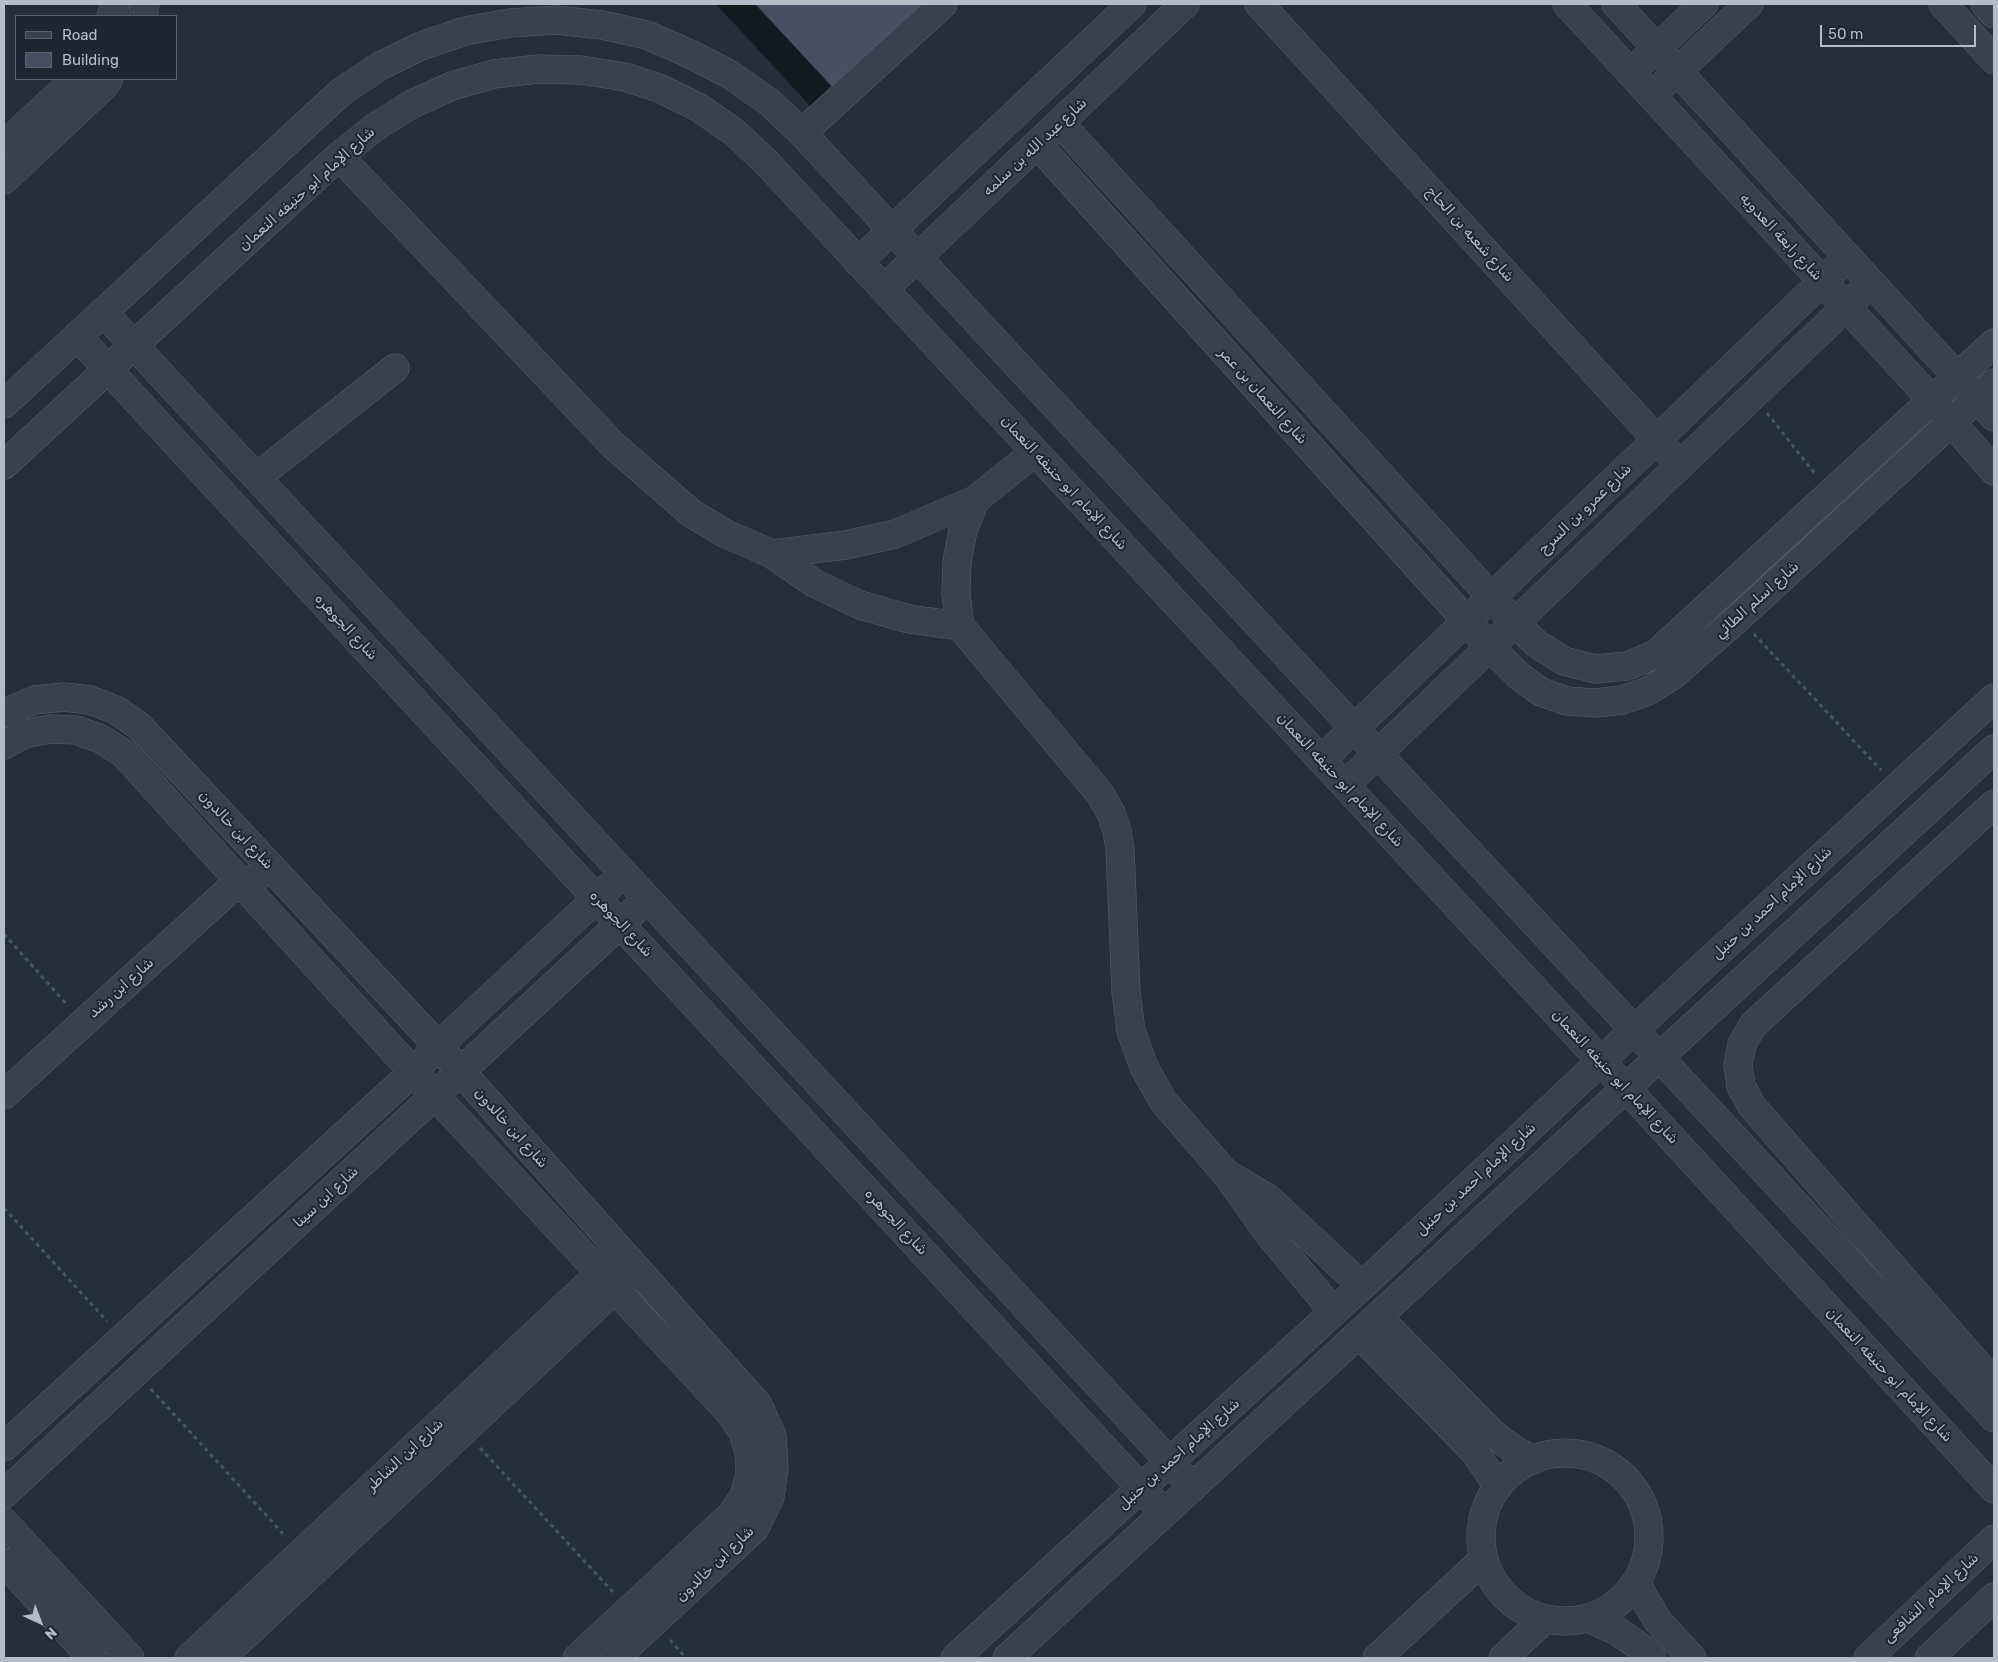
<!DOCTYPE html>
<meta charset="utf-8">
<style>
body{margin:0}
#map{position:relative;width:1998px;height:1662px;overflow:hidden;background:#242f3e;font-family:Rubik,sans-serif}
canvas{display:block}
.frame{position:absolute;inset:0;border:5px solid #b4bcc9;pointer-events:none}
.legend{position:absolute;left:15px;top:15px;width:162px;height:65px;box-sizing:border-box;background:#1d2633;border:1px solid #59626f;margin:0;padding:6px 9px;list-style:none;font-size:15px;color:#b4bcc9}
.legend li{display:flex;align-items:center;gap:10px;height:25px}
.legend b{width:25px;border:1px solid #59626f}
.north{position:absolute;left:15px;top:1597px;width:50px;height:50px;-webkit-text-stroke:4px #1d2633;paint-order:stroke;rotate:137deg;font-size:14px;font-weight:700;line-height:20px;text-align:center;color:#b4bcc9}
.north::after{content:'';display:block;margin:auto;width:18px;height:22px;background:#b4bcc9;clip-path:polygon(50% 0,100% 100%,50% 72%,0 100%)}
.scale{position:absolute;left:1820px;top:25px;width:156px;height:22px;box-sizing:border-box;border:2px solid #b4bcc9;border-top:0;padding-left:6px;font-size:15px;line-height:18px;white-space:nowrap;color:#b4bcc9;-webkit-text-stroke:4px #1d2633;paint-order:stroke}
</style>
<div id="map">
<canvas width="1998" height="1662"></canvas>
<div class="frame"></div>
<ul class="legend">
<li><b style="height:6px;background:#38414e"></b>Road</li>
<li><b style="height:14px;background:#455162"></b>Building</li>
</ul>
<div class="north">N</div>
<div class="scale">50 m</div>
</div>
<script>
const ctx = document.querySelector('canvas').getContext('2d');
ctx.lineJoin = 'round';
function fill(path, color) {
  ctx.fillStyle = color;
  ctx.fill(path, 'evenodd');
}
function shape(rows) {
  const path = new Path2D();
  for (const r of rows) {
    if (r.length === 3) {
      path.moveTo(r[0] + r[2], r[1]);
      path.arc(r[0], r[1], r[2], 0, 2 * Math.PI);
      continue;
    }
    path.moveTo(r[0], r[1]);
    for (let i = 2; i < r.length; i += 2) path.lineTo(r[i], r[i + 1]);
  }
  return path;
}
function trace(path, color, width, dash) {
  ctx.strokeStyle = color;
  ctx.lineWidth = width;
  ctx.lineCap = dash ? 'butt' : 'round';
  ctx.setLineDash(dash || []);
  ctx.stroke(path);
}
function write(font, color, halo, rows, align = 'center') {
  ctx.font = font + ' Rubik,"Noto Naskh Arabic",sans-serif';
  ctx.lineWidth = 4;
  ctx.setLineDash([]);
  ctx.textBaseline = 'middle';
  ctx.strokeStyle = halo;
  ctx.fillStyle = color;
  for (const [text, x, y, turn = 0] of rows) {
    ctx.save();
    ctx.translate(x, y);
    ctx.rotate((+turn || 0) * Math.PI / 180);
    ctx.textAlign = isNaN(turn) ? turn : align;
    if (halo) ctx.strokeText(text, 0, 0);
    ctx.fillText(text, 0, 0);
    ctx.restore();
  }
}
const shadow = shape([
 [716,4,924,4,811,107]
]);
const building = shape([
 [755,4,924,4,833,88,755,4]
]);
const path = shape([
 [1767,413,1816,475],
 [1754,634,1881,770],
 [4,934,68,1006],
 [4,1208,107,1321],
 [151,1389,285,1536],
 [480,1448,613,1592],
 [670,1640,686,1658]
]);
const minor = shape([
 [1259,4,1669,453],
 [1567,4,1932,400,1994,471],
 [1616,4,1994,417],
 [1943,4,1994,60],
 [1985,4,1994,14],
 [111,16,115,4],
 [143,16,145,4],
 [1643,61,1704,4],
 [1665,83,1749,4],
 [1060,123,1515,623,1537,644,1564,661,1595,669,1627,666,1656,654,1994,343],
 [802,133,943,4],
 [1037,144,1490,647,1519,676,1541,692,1567,701,1595,703,1622,700,1648,691,1672,676,1738,618,1994,383],
 [4,145,75,79],
 [339,156,613,445,691,513,726,534,745,542,772,554,846,545,895,534,975,500,1035,452],
 [4,180,103,87,109,79],
 [858,262,1132,4],
 [884,289,1185,4],
 [103,312,1193,1487],
 [77,336,1164,1513],
 [4,404,341,92,380,66,421,46,465,31,510,23,556,20,602,25,647,35,690,54,731,75,769,102,802,133,1994,1418],
 [4,465,339,156,375,127,412,104,452,86,494,74,538,69,581,70,625,77,659,88,698,107,734,132,766,162,1601,1061,1994,1489],
 [257,477,395,368],
 [975,500,963,530,957,562,956,594,960,626,1100,794,1111,813,1117,831,1120,849,1126,992,1131,1031,1144,1067,1163,1101,1228,1176,1268,1233,1334,1312],
 [772,554,814,583,860,605,909,619,960,626],
 [4,713,35,700,63,697,90,700,116,710,139,726,438,1046,758,1405,772,1436,774,1467,770,1497,755,1528,615,1658],
 [4,745,24,734,50,729,76,730,101,739,123,753,413,1072,731,1414,743,1432,749,1453,750,1475,744,1496,732,1514,577,1658],
 [1321,760,1848,257],
 [1345,785,1871,283],
 [1994,804,1753,1025,1742,1044,1738,1065,1741,1086,1751,1105,1994,1383],
 [4,1095,239,881,246,882,256,878],
 [1232,1177,1269,1199,1362,1286],
 [1378,1317,1493,1434,1512,1448,1533,1460],
 [1359,1334,1475,1452,1498,1487],
 [4,1447,413,1072,438,1046,610,886],
 [1565,1537,84],
 [4,1494,634,911],
 [4,1522,130,1658],
 [4,1562,92,1658],
 [1637,1581,1642,1594,1657,1620,1692,1658],
 [1588,1618,1617,1631,1643,1649,1652,1658],
 [189,1658,614,1260],
 [221,1658,628,1277],
 [955,1658,1362,1286,1634,1030,1994,698],
 [1007,1658,1994,749],
 [1377,1658,1484,1559],
 [1503,1658,1545,1619],
 [1868,1658,1994,1539],
 [1929,1658,1994,1597]
]);
const streetNames = [
 ["شارع عبد الله بن سلمه",1035,147,-43],
 ["شارع الإمام ابو حنيفه النعمان",307,189,-42],
 ["شارع شعبه بن الحاج",1470,234,48],
 ["شارع رابعة العدويه",1781,237,47],
 ["شارع النعمان بن عمر",1263,396,48],
 ["شارع الإمام ابو حنيفه النعمان",1064,483,47],
 ["شارع عمرو بن السرح",1585,509,-44],
 ["شارع اسلم الطائي",1757,600,-42],
 ["شارع الجوهره",346,627,47],
 ["شارع الإمام ابو حنيفه النعمان",1340,780,47],
 ["شارع ابن خالدون",236,830,47],
 ["شارع الإمام احمد بن حنبل",1772,903,-43],
 ["شارع الجوهره",621,924,47],
 ["شارع ابن رشد",121,988,-42],
 ["شارع الإمام ابو حنيفه النعمان",1615,1077,47],
 ["شارع ابن خالدون",511,1128,48],
 ["شارع الإمام احمد بن حنبل",1476,1179,-43],
 ["شارع ابن سينا",326,1197,-43],
 ["شارع الجوهره",896,1222,47],
 ["شارع الإمام ابو حنيفه النعمان",1889,1375,47],
 ["شارع الإمام احمد بن حنبل",1179,1454,-42],
 ["شارع ابن الشاطر",405,1455,-43],
 ["شارع ابن خالدون",715,1564,-44],
 ["شارع الإمام الشافعى",1931,1598,-43]
];
fill(shadow, '#0007');
fill(building, '#455162');
trace(building, '#1f2835', 1);
trace(minor, '#565f6c', 29);
trace(path, '#44595c', 3, [4, 4]);
trace(minor, '#38414e', 28);
write('15px', '#b4bcc9', '#1d2633', streetNames);
</script>
